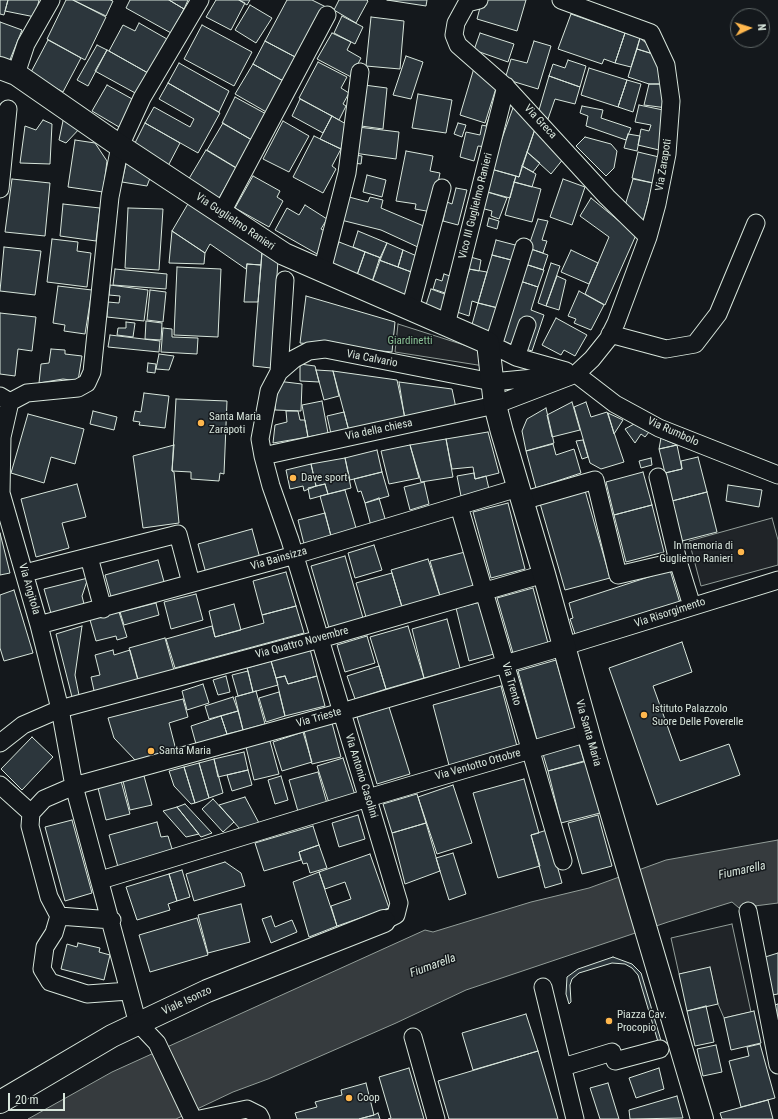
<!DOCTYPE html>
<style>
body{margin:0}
#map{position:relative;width:778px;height:1119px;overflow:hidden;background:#14181c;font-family:"Roboto Condensed",sans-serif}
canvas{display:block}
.north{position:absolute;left:730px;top:8px;width:40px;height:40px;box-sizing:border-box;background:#14181c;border:1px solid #626a69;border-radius:50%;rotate:86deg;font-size:11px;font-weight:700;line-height:16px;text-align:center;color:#d8e6dc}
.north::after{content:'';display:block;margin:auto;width:14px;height:18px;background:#ffb74d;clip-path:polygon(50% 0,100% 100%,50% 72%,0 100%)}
.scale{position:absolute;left:8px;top:1093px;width:57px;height:18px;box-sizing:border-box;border:2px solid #d8e6dc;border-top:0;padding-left:5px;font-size:12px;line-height:14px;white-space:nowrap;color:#d8e6dc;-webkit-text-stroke:3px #14181c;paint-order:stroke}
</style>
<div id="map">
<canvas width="778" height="1119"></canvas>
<div class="north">N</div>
<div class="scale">20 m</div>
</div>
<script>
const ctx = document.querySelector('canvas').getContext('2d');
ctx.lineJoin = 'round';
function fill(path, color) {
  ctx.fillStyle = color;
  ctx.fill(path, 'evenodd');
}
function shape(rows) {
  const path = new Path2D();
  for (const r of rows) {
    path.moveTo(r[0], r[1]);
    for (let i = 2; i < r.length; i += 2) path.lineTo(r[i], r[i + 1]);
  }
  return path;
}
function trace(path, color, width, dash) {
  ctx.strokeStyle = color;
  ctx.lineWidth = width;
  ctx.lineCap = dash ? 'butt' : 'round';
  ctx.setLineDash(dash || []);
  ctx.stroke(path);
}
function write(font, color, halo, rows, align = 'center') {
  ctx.font = font + ' "Roboto Condensed",sans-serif';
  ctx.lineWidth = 3;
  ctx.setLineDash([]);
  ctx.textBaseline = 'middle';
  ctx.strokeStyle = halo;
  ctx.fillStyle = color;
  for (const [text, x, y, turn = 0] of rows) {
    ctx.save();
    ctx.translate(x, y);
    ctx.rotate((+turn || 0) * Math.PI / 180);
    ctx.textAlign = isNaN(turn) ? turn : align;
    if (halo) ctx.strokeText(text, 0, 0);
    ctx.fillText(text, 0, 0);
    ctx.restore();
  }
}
const green = shape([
 [398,324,486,352,484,366,395,352,398,324],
 [772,518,778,540,778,565,701,586,689,541,772,518],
 [732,924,751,1012,724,1018,718,1004,710,968,679,974,671,938,732,924]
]);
const water = shape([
 [778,840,778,903,739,908,732,902,668,922,466,990,396,1023,268,1079,233,1092,176,1119,28,1119,112,1072,425,930,433,932,531,902,589,888,666,860,778,840]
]);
const building = shape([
 [0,0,8,0,4,15,0,14,0,0],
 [8,0,39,0,35,17,5,11,8,0],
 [66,0,73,0,106,17,85,60,47,39,66,0],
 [73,0,110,0,113,1,106,16,73,0],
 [130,0,169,0,184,9,171,33,126,8,130,0],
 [169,0,188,0,184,9,169,0],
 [216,0,239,0,245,3,231,30,206,17,216,0],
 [239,0,250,0,247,5,239,0],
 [287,0,312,0,326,7,299,59,265,41,287,0],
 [339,0,367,0,368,1,356,23,334,10,339,0],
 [387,0,427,0,426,6,387,0],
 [482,0,526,0,517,31,477,19,482,0],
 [250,5,272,18,256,43,235,30,250,5],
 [571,14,625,33,615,63,604,59,602,64,558,49,571,14],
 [342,16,363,27,355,44,334,33,342,16],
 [371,17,404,21,400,69,366,66,371,17],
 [0,22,22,30,9,62,0,58,0,22],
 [139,23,167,39,148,73,109,51,123,25,135,31,139,23],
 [202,25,252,52,234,86,184,59,202,25],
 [332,33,351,42,347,50,361,58,351,77,317,59,332,33],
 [480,33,514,44,508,62,474,50,480,33],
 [625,33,640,38,631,67,615,63,625,33],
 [640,38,651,47,650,53,637,49,640,38],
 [48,40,81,58,63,92,30,74,48,40],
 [265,41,299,59,287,83,253,64,265,41],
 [534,41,551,46,538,89,505,79,511,59,527,63,534,41],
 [97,45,107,50,88,86,77,80,97,45],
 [637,49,656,55,664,84,649,84,628,77,637,49],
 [107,50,148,73,137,94,95,71,107,50],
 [406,56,423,62,411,99,393,95,406,56],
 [568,60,586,66,580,87,549,76,553,64,565,68,568,60],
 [318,62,347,77,341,88,349,93,343,104,346,106,339,120,299,98,318,62],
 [179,63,229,91,219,112,168,83,179,63],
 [253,64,285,82,268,113,235,94,253,64],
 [474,68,497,85,485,123,460,115,474,68],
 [589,68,627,80,618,107,581,95,589,68],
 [549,76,580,87,575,104,555,99,548,119,539,110,549,76],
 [627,80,641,84,633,112,618,107,627,80],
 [168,83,220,113,198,153,145,123,154,107,190,127,194,119,159,99,168,83],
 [649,84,664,84,667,108,644,105,649,84],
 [107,85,134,100,119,127,92,111,107,85],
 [364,85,387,88,383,129,361,126,364,85],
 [418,94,452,100,446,133,412,128,418,94],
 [235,97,268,115,254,141,222,123,235,97],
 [300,99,332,116,323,133,292,116,300,99],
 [514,105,536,126,519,177,491,169,514,105],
 [639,105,668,111,659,150,638,145,641,129,649,131,651,125,635,122,639,105],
 [582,106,603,110,601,118,631,128,626,140,586,126,588,116,580,113,582,106],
 [64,116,81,127,66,143,59,140,64,116],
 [332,116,346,124,341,149,320,139,332,116],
 [489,117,494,119,487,147,478,146,474,161,460,157,466,132,480,135,482,125,486,126,489,117],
 [43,120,52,124,50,164,20,163,25,126,36,130,43,120],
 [283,121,309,136,289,172,263,159,283,121],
 [145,123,180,143,168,166,133,147,145,123],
 [223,123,255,142,240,170,207,150,223,123],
 [458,123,466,125,462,137,454,134,458,123],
 [536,126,564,158,551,174,527,152,536,126],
 [358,127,399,132,396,159,354,153,358,127],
 [628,134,640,136,637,151,624,148,628,134],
 [314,136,341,149,332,166,336,169,323,193,293,177,314,136],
 [585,137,611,144,617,151,614,168,606,176,576,146,585,137],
 [75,140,95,143,107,161,103,192,68,187,75,140],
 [206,150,236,168,218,200,187,182,206,150],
 [406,151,433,156,430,171,440,173,432,212,415,209,416,204,396,201,406,151],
 [527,152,540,163,533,172,522,166,527,152],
 [638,152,659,157,653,183,632,178,638,152],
 [355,155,362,156,361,164,354,163,355,155],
 [127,159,150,178,147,186,122,182,127,159],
 [522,166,536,174,532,187,514,182,516,176,519,177,522,166],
 [491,169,516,176,510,198,484,191,491,169],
 [367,175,386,180,382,197,363,192,367,175],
 [253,176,280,191,277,197,283,201,269,227,235,208,253,176],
 [12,179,50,183,45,236,5,232,12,179],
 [563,179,585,187,572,225,550,217,563,179],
 [633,179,653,183,643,222,624,209,633,179],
 [514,182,541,189,532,222,505,215,514,182],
 [456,188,467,190,458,225,443,221,447,202,452,204,456,188],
 [484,191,507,198,499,219,491,216,492,211,481,208,484,191],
 [349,197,368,202,370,197,383,200,381,208,426,227,420,248,381,230,341,220,349,197],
 [591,198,636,235,605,305,585,294,609,237,580,216,591,198],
 [189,202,262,252,261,265,247,264,246,269,210,244,205,253,172,231,189,202],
 [63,204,100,208,96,241,60,236,63,204],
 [305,205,327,219,321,229,331,234,319,255,275,230,287,208,299,215,305,205],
 [128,208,163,209,159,270,125,268,128,208],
 [489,218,499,221,497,229,487,226,489,218],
 [538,219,548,221,542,240,547,241,543,253,528,248,538,219],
 [172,231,205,253,204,264,169,263,172,231],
 [358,231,387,243,381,258,353,247,358,231],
 [52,239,78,242,77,251,91,253,87,287,47,282,52,239],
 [496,240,519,246,515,261,492,255,496,240],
 [339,242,365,252,356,278,329,268,339,242],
 [387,243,403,250,398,267,379,260,387,243],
 [4,247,41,251,35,295,0,291,4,247],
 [531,249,548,255,543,270,525,264,531,249],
 [403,250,419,257,414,273,398,267,403,250],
 [571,250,598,263,589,284,561,272,571,250],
 [262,252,278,260,271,368,253,366,262,252],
 [365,252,381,258,371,285,356,278,365,252],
 [492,255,515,261,502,309,478,303,492,255],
 [467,256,481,260,479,271,469,269,469,272,463,271,467,256],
 [379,260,414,273,406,296,371,285,379,260],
 [551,263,560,266,546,306,538,303,551,263],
 [247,264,261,265,258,302,244,302,247,264],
 [525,264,544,270,538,287,520,281,525,264],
 [177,267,221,269,218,337,174,335,177,267],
 [115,269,167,274,166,289,113,285,115,269],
 [469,269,487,272,478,303,472,301,469,316,454,311,461,277,467,278,469,269],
 [444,274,453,277,448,294,433,289,436,279,442,281,444,274],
 [557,276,566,280,559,310,546,306,557,276],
 [520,281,538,287,531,310,544,315,532,351,499,340,520,281],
 [110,285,148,290,144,321,107,317,108,302,119,303,120,296,109,295,110,285],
 [58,286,92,290,85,334,64,331,65,325,53,323,58,286],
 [431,289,450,296,444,314,425,308,431,289],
 [150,290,166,292,163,322,147,320,150,290],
 [579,291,604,305,591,330,574,323,576,319,568,316,579,291],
 [306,296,395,322,392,352,300,343,306,296],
 [478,303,502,309,492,337,471,328,478,303],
 [0,313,36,317,32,351,18,349,15,376,0,374,0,313],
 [556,318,587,335,575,356,564,350,561,355,542,345,556,318],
 [146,321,162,323,161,340,145,339,146,321],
 [126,322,135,323,133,337,117,335,118,328,126,328,126,322],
 [163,328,172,329,172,337,198,338,197,354,161,352,163,328],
 [110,335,160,341,159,352,108,347,110,335],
 [51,349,65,350,65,354,82,356,78,381,63,379,39,383,41,364,49,363,51,349],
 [159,354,174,356,169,370,156,369,159,354],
 [148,363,156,364,155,373,147,372,148,363],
 [300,364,315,366,319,382,300,381,300,364],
 [316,370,333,371,339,396,324,400,316,370],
 [333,371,397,380,405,418,349,431,333,371],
 [277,381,302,384,301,411,275,410,277,381],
 [399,382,452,389,456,408,405,420,399,382],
 [144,393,169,396,165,428,139,425,140,422,133,421,135,411,141,412,144,393],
 [176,399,227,401,224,474,220,473,219,481,191,479,191,472,172,471,176,399],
 [322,401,328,433,308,437,302,405,322,401],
 [572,402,580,430,552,437,547,415,572,402],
 [586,402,591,417,607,412,624,462,601,469,590,463,574,407,586,402],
 [546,408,554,443,526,451,522,431,527,419,546,408],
 [93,411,117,417,114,430,90,424,93,411],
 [286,411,298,411,300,420,305,420,308,437,273,443,275,425,287,422,286,411],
 [344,412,349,431,331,434,327,416,344,412],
 [608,413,623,420,614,434,608,413],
 [28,414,84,429,75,464,51,457,44,483,11,473,28,414],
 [634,424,649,432,645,437,641,434,635,443,625,429,634,424],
 [488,432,499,473,475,479,473,467,452,469,446,439,488,432],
 [661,438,677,445,659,449,661,438],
 [446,439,453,477,421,482,410,445,446,439],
 [583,440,588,457,582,459,576,441,583,440],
 [553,444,556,455,574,449,581,473,536,488,526,451,553,444],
 [174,445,172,471,174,472,179,523,143,528,133,456,174,445],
 [410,445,419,478,389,484,381,451,410,445],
 [677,445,682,469,665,473,659,449,677,445],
 [377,450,382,472,350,480,345,458,377,450],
 [698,457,707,492,672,501,665,473,682,469,681,461,698,457],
 [345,458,351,488,328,494,325,484,316,486,311,464,345,458],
 [651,458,652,465,641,468,639,461,651,458],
 [311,464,316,486,304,491,303,486,290,489,286,470,311,464],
 [382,472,389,496,365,503,361,491,358,492,354,479,382,472],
 [643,472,652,505,614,515,606,482,643,472],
 [474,473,475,479,486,476,489,489,461,496,457,476,474,473],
 [424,482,429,504,410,510,404,487,424,482],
 [77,484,86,517,62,523,69,548,36,557,21,499,77,484],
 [325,484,328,494,310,499,308,488,325,484],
 [728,485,762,490,759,507,726,501,728,485],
 [584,487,610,578,565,590,539,500,584,487],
 [345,490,356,528,331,536,320,496,345,490],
 [707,492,717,532,682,541,672,501,707,492],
 [379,498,386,522,371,526,365,503,379,498],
 [508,503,525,569,491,578,473,512,508,503],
 [652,505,664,552,626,562,614,515,652,505],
 [325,513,332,540,305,548,298,520,325,513],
 [252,529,261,562,207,577,198,544,252,529],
 [0,533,10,573,0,575,0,533],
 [374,545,382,570,355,578,348,553,374,545],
 [465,552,475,587,440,596,430,561,465,552],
 [345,556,363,618,329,628,311,566,345,556],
 [428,559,440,596,402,607,391,570,428,559],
 [158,560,166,589,113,604,105,575,158,560],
 [670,570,680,603,575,634,570,619,573,618,569,603,670,570],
 [286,572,296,606,262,615,253,581,286,572],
 [392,573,402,607,366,617,356,583,392,573],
 [88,578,82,596,85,608,52,617,44,589,88,578],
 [533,588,548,643,513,653,497,598,533,588],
 [14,590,33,653,4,661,0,648,0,595,14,590],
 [196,594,203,620,171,629,164,602,196,594],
 [481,602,494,654,469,661,456,608,481,602],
 [156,603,159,615,124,625,120,612,156,603],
 [234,604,241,630,215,637,209,611,234,604],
 [296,606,304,633,175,668,166,639,212,626,215,637,264,623,262,615,296,606],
 [119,612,127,637,117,640,116,636,96,641,90,620,119,612],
 [447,619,460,668,424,678,412,629,447,619],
 [82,626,75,675,79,695,72,697,56,634,82,626],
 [408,626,424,678,386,689,370,637,408,626],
 [367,636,375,663,345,672,337,645,367,636],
 [165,638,175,674,139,684,129,648,165,638],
 [682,642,692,672,653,686,680,761,729,744,740,775,657,805,609,668,682,642],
 [310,649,317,676,288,684,285,676,276,678,271,661,310,649],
 [113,650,114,655,130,650,139,683,95,695,91,677,100,675,95,655,113,650],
 [556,660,576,730,537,740,518,671,556,660],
 [271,661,278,685,253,692,247,668,271,661],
 [379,666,386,689,355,699,347,676,379,666],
 [248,671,253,692,238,696,232,675,248,671],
 [226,676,230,692,218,695,213,680,226,676],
 [285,676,288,684,317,676,325,706,285,716,276,678,285,676],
 [203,684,209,703,187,710,182,691,203,684],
 [501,686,518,750,450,769,433,705,501,686],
 [256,691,265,724,243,730,235,697,256,691],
 [279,692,285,716,266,722,259,698,279,692],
 [233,697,238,711,209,719,205,706,233,697],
 [183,699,188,717,169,723,176,750,136,761,114,738,108,718,183,699],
 [389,707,410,774,377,784,357,717,389,707],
 [238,711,243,730,227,734,221,716,238,711],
 [221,716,227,734,196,744,191,726,221,716],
 [332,723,341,757,312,764,304,731,332,723],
 [303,732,312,762,282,771,273,742,303,732],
 [32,737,53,757,22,790,1,769,32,737],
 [270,741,279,774,254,780,246,747,270,741],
 [579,744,584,761,548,771,543,754,579,744],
 [244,752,248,770,218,777,214,759,244,752],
 [343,758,355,795,329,803,317,766,343,758],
 [214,759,223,793,209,798,199,763,214,759],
 [587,761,600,813,561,823,548,771,587,761],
 [199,763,209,798,195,803,184,767,199,763],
 [184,767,195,803,191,804,174,786,169,771,184,767],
 [248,770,252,785,232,791,227,775,248,770],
 [318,772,328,807,299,815,289,780,318,772],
 [144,776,152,805,130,810,123,781,144,776],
 [281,776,288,800,275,804,268,780,281,776],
 [524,779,539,833,531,835,540,866,498,878,473,793,524,779],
 [121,781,130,814,106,820,98,788,121,781],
 [453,785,472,843,437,854,418,797,453,785],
 [417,794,426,823,392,833,383,804,417,794],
 [245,797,259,823,240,829,219,805,245,797],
 [213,799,234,822,223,832,202,809,213,799],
 [185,804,212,833,201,837,177,807,185,804],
 [177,807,199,834,186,837,163,811,177,807],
 [358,815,365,839,339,847,332,823,358,815],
 [598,815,612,866,582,874,568,823,598,815],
 [72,820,92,893,65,901,45,827,72,820],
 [157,822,161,837,168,836,173,852,118,867,109,835,157,822],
 [426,823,440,871,405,884,392,833,426,823],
 [313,826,319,845,299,852,301,860,264,871,255,843,313,826],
 [547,830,562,883,545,888,531,835,547,830],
 [319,845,327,868,310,873,307,863,303,864,299,852,319,845],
 [453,853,466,894,449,900,436,858,453,853],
 [370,854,389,908,337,926,331,906,351,899,345,882,325,889,319,872,370,854],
 [225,862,241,873,245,886,194,901,186,874,225,862],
 [182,870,190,897,177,901,169,874,182,870],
 [319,872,337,926,309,937,293,882,319,872],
 [169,874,177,901,168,904,170,910,137,920,126,887,169,874],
 [241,904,250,942,208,953,198,915,241,904],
 [271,916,275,927,292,920,297,932,271,943,262,919,271,916],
 [197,918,208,955,150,972,139,935,197,918],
 [78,943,100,948,99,952,110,955,104,980,61,969,67,944,77,947,78,943],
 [778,953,778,994,772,995,762,958,778,953],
 [613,957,632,964,641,973,662,1044,659,1045,638,975,632,968,625,964,612,963,579,973,572,979,570,985,571,1002,569,1004,566,994,567,977,578,969,613,957],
 [710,967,718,1004,687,1011,679,974,710,967],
 [778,1004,778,1029,772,1006,778,1004],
 [706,1006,714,1042,695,1046,687,1011,706,1006],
 [754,1011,761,1043,731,1050,724,1018,754,1011],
 [526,1014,538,1051,473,1070,462,1033,526,1014],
 [760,1044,775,1098,741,1107,729,1061,749,1056,747,1047,760,1044],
 [716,1045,722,1072,703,1076,697,1049,716,1045],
 [538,1051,558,1119,449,1119,438,1081,538,1051],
 [409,1068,424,1119,388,1119,391,1118,379,1077,409,1068],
 [659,1068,664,1089,636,1098,629,1078,659,1068],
 [366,1083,374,1115,359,1119,297,1119,295,1113,317,1107,315,1102,342,1095,341,1090,366,1083],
 [608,1083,619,1119,600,1119,590,1088,608,1083],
 [677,1096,683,1118,630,1119,629,1110,677,1096],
 [768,1100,773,1119,722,1119,720,1113,768,1100],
 [378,1113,380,1119,359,1119,374,1115,378,1113]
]);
const street = shape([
 [479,0,467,3,456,23,454,35,458,45,507,88,607,197,648,237],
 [16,74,26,44,51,0],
 [0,189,8,109],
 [222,212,327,15],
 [322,271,347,173,360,72],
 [410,309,442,188],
 [446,325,506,86],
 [610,334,666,349,695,344,718,314,756,223],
 [488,343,516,357,566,371],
 [493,346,524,247],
 [516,357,527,325],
 [279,372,285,280],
 [0,396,10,402,2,437,1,493,39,625,60,709,74,786,135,1013,139,1024,157,1043,193,1119],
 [10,402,27,393,78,388,87,383,92,372,110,197,120,146,142,98,200,0],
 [263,456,495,405,576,374,592,359,608,339,616,323,648,237,657,204,667,154,671,101,666,65,651,33,561,0],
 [658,477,678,561],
 [522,501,595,480,618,575,678,561,692,606],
 [459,506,563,861],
 [89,557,103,609],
 [25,573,178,534,191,583],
 [39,625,295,555,518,488],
 [0,743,23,725,60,709,320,639,544,574],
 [0,785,31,813],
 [101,880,368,798,588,733],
 [748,911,778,1065],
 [59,916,54,933,45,947,42,969,50,982,87,994,129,991],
 [112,920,59,916,49,897,30,826,31,813,44,799,74,786,342,712,549,651,778,580],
 [384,921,396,915,399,903,320,639,290,540,271,486,263,456,260,439,269,391,279,372,294,359,309,351,325,349,492,382,576,374,615,404,659,428,778,475],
 [543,987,575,1119],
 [413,1037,436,1119],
 [563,1067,612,1052,615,1061,660,1049],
 [200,1119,247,1109,259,1115,261,1119]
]);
const secondary = shape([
 [0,68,16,74,120,146,284,254,488,343,495,405,502,432,544,574,592,747,702,1119],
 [0,1102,112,1036,207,991,384,921]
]);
const markers = [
 [201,423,4,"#ffb74d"],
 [293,478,4,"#ffb74d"],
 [741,552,4,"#ffb74d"],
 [644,715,4,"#ffb74d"],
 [151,751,4,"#ffb74d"],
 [609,1021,4,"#ffb74d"],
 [349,1098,4,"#ffb74d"]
];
const streetNames = [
 ["Via Greca",540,122,47],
 ["Via Zarapoti",664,165,-81],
 ["Vico III Guglielmo Ranieri",476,206,-76],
 ["Via Guglielmo Ranieri",235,222,34],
 ["Via Calvario",372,359,11],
 ["Via della chiesa",379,430,-12],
 ["Via Rumbolo",673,432,24],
 ["Via Bainsizza",279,559,-16],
 ["Via Angitola",29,589,74],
 ["Via Risorgimento",670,613,-18],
 ["Via Quattro Novembre",302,643,-15],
 ["Via Trento",511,684,74],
 ["Via Trieste",319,718,-16],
 ["Via Santa Maria",588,733,74],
 ["Via Ventotto Ottobre",478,765,-16],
 ["Via Antonio Casolini",361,776,73],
 ["Viale Isonzo",187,1001,-25]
];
const parkNames = [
 ["Giardinetti",410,341]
];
const poiNames = [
 ["Santa Maria",209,417],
 ["Zarapoti",209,430],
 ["Dave sport",301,478],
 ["In memoria di",733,546,"right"],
 ["Gugliemo Ranieri",733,559,"right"],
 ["Istituto Palazzolo",652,709],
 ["Suore Delle Poverelle",652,722],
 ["Santa Maria",159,751],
 ["Piazza Cav.",617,1015],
 ["Procopio",617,1028],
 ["Coop",357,1098]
];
const waterNames = [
 ["Fiumarella",742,871,-12],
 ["Fiumarella",433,966,-20]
];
fill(green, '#202428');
trace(green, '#939e99', 1);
fill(water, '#363b3e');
trace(water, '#939e99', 1);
fill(building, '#2c363c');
trace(building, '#d8e6dc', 1);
trace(street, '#d8e6dc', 19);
trace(secondary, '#d8e6dc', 24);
trace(street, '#14181c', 17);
trace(secondary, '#14181c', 22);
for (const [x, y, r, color] of markers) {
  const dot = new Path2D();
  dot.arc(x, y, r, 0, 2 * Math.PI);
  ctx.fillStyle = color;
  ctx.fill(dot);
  trace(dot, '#14181c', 1.5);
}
write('11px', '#d8e6dc', '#14181c', streetNames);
write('11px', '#8ac095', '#14181c', parkNames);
write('11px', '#d8e6dc', '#14181c', poiNames, 'left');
write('italic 12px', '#d8e6dc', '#14181c', waterNames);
</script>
